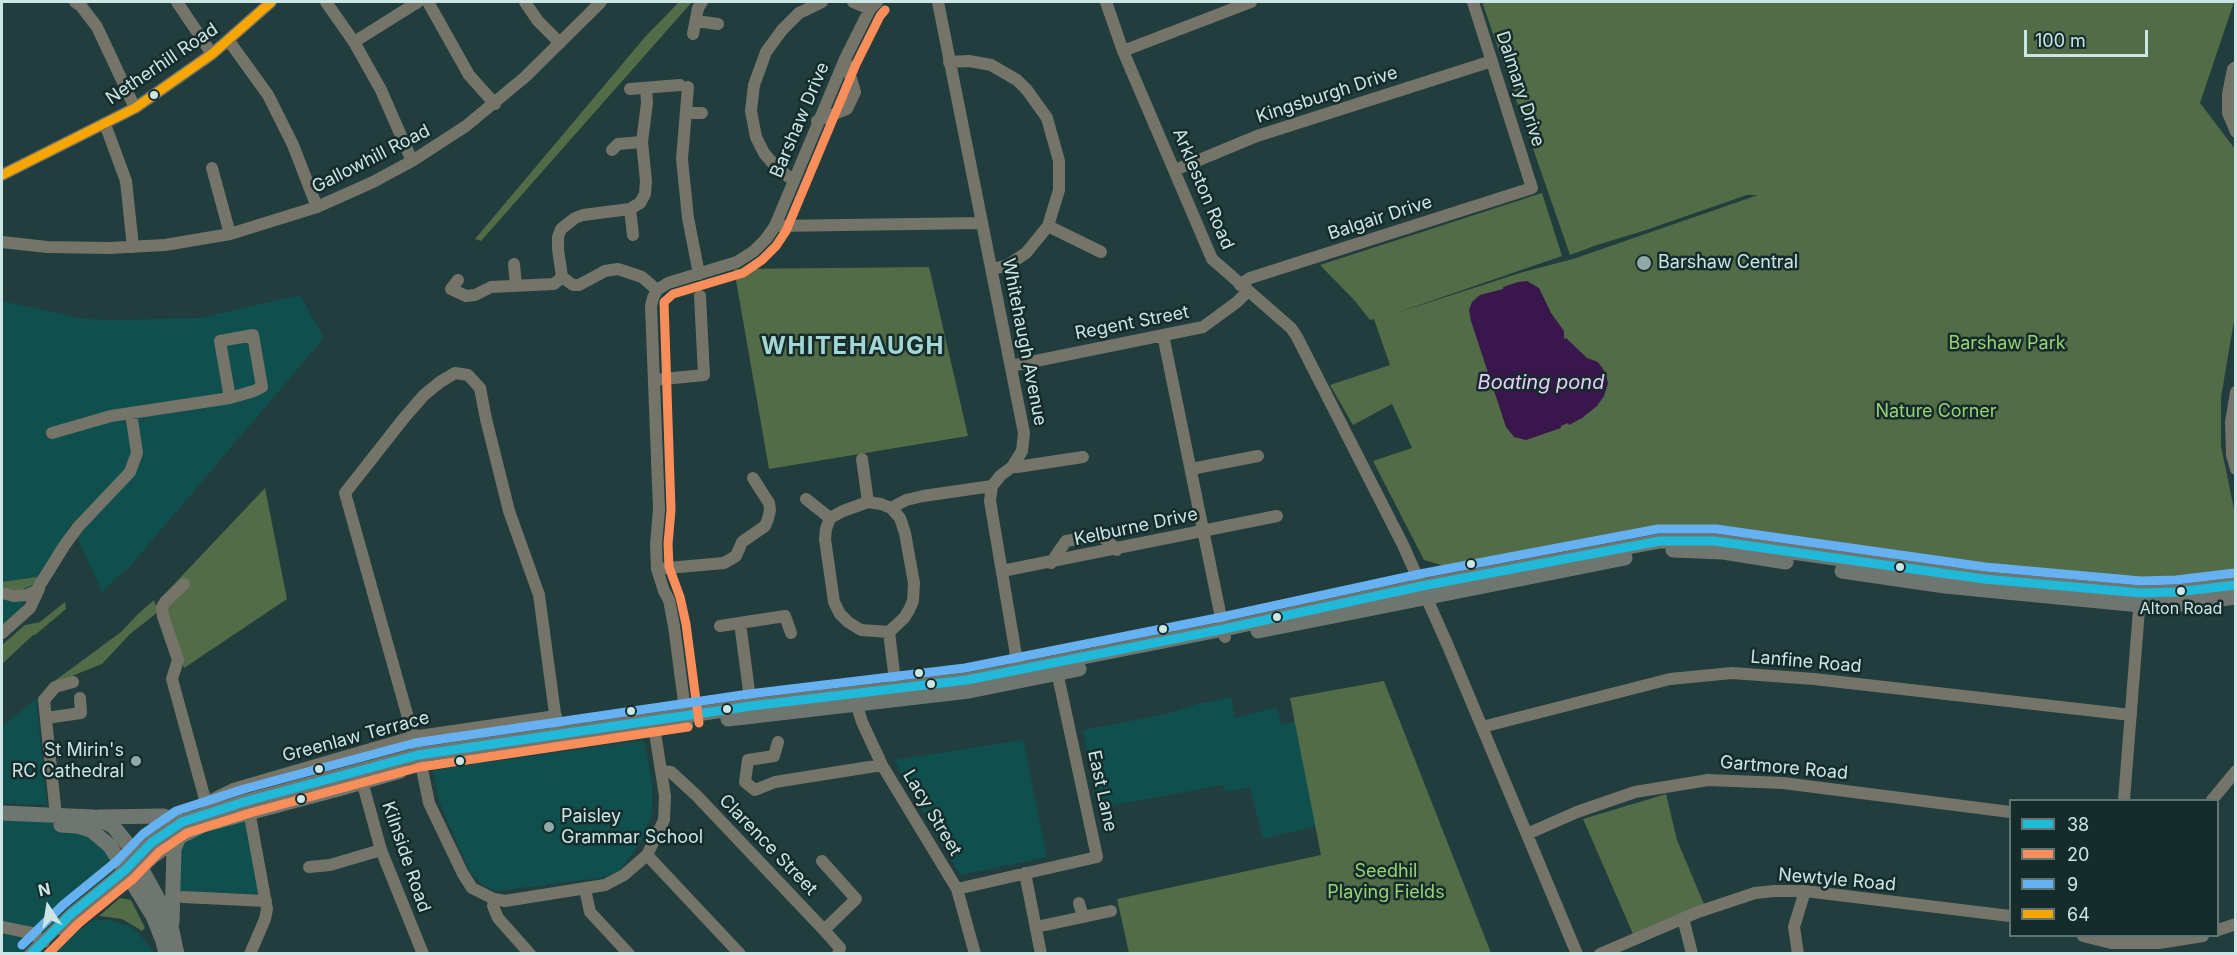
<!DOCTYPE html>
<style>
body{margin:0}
#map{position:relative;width:2237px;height:955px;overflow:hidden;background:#213d3d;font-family:Inter,sans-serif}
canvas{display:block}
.frame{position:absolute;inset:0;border:3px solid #cce5e5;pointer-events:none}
.legend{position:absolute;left:2009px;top:799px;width:210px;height:138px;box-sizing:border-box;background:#162c2b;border:2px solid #5f7675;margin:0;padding:8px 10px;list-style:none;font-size:18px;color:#cce5e5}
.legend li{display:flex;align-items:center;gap:12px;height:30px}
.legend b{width:30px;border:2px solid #5f7675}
.north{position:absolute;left:18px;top:877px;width:60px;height:60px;-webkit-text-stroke:4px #162c2b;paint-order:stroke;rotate:348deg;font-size:16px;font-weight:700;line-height:24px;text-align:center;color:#cce5e5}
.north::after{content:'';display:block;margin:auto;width:21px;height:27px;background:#cce5e5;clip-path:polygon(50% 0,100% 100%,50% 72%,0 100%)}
.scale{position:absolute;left:2024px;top:30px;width:124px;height:27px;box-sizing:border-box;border:3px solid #cce5e5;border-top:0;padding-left:8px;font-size:18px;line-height:21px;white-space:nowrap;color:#cce5e5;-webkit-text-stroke:4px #162c2b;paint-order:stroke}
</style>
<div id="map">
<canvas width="2237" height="955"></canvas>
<div class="frame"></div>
<ul class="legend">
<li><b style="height:8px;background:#20b9da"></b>38</li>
<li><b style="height:8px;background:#fa8e5a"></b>20</li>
<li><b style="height:8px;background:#66b1f2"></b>9</li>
<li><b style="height:8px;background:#f7a600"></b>64</li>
</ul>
<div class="north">N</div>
<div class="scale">100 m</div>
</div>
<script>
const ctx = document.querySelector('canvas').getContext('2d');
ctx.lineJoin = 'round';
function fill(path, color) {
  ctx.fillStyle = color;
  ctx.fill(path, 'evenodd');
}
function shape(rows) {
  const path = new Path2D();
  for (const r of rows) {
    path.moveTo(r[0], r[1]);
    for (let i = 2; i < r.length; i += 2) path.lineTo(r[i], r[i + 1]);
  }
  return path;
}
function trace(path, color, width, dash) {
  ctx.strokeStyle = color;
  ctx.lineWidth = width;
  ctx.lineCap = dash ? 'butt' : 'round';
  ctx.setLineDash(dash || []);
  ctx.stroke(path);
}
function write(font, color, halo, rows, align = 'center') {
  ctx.font = font + ' Inter,sans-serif';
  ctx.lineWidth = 5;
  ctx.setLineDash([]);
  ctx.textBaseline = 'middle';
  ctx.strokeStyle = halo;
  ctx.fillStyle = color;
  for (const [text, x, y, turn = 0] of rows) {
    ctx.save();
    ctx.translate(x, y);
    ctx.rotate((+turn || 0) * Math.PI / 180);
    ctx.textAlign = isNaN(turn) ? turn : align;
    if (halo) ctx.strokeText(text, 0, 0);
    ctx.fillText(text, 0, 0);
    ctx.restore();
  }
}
const built = shape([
 [300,295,324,338,132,564,102,592,71,524,20,609,2,625,2,301,85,319,115,320,200,318],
 [1231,697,1235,718,1277,707,1281,724,1295,722,1316,826,1263,839,1250,787,1225,792,1223,785,1098,808,1083,730,1166,714,1198,704],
 [36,699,47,805,2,803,2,726],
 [644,740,652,782,652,812,641,842,619,871,600,878,496,891,482,885,470,872,439,801,433,770],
 [1023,740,1047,857,960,875,894,760],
 [2,818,81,820,120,868,30,953,2,953],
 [249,819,262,894,178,891,181,850,188,837],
 [93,920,110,920,131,927,140,934,154,953,49,953]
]);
const green = shape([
 [679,2,692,2,481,241,475,239,645,37],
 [1482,2,2234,2,2200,103,2235,149,2235,315,2221,397,2221,446,2235,514,2235,573,2198,580,2136,582,2021,570,1761,533,1702,529,1658,530,1451,568,1424,560,1373,461,1412,448,1392,404,1353,425,1330,385,1390,365,1374,319,1370,320,1355,301,1320,265,1542,193,1562,256,1393,314,1523,272,1573,259,1758,195,1747,195,1646,230,1594,246,1570,255],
 [929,267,968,436,769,469,734,269],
 [265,488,287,599,184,668,160,599],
 [37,577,38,578,32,585,19,591,2,587,2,582],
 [154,600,158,612,130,634,102,664,49,685,121,632,138,614],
 [65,602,66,609,35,635,33,635,2,664,2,645,25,625,40,622],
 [1384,681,1491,953,1129,953,1117,899,1321,855,1290,698],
 [1666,794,1677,840,1704,904,1633,934,1583,819],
 [120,898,131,900,145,928,142,931,122,919,99,916]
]);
const water = shape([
 [1527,281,1539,288,1551,313,1564,331,1564,339,1566,338,1587,358,1598,362,1605,372,1608,383,1604,396,1597,406,1582,418,1569,425,1568,423,1561,426,1561,428,1526,440,1514,437,1506,427,1471,321,1469,310,1472,302,1480,295,1503,289,1503,287,1518,282]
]);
const minor = shape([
 [75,2,81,6,97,27,135,108],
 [177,2,212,54],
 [326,2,354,42,381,90,412,161],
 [428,2,469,75,495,104],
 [525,2,538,21,560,43],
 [853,2,870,9],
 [938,2,1024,433,1022,451,1012,467,1001,475,992,486,990,501,1020,679],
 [1106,2,1123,51,1212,259,1291,328,1297,337,1403,545,1448,646,1577,954],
 [696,21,718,24],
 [693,34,698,8,702,2],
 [229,41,268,95,293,145,317,207],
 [354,42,418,2],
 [1123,51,1251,2],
 [949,62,969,61,991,65,1017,80,1027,90,1047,118,1059,161,1059,190,1048,226,1026,253,1008,265,993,269],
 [2236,67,2233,69,2228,94,2228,113,2236,132],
 [688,87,682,159,688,218,699,274],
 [646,88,647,103,642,142,646,181,645,194,640,203,630,209,583,215,575,218,561,229,558,237,558,249,562,277,573,285,579,285,605,271,618,269,642,277,657,290],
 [630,89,680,85],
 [686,113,702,113],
 [817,121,847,109,855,92,845,59],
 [105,124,126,181,133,247],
 [612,150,618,144,642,142],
 [212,168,230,234],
 [1175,170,1257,136,1492,61],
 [2,175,135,108,212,54,271,2],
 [794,181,776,167,764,153,756,137,751,111,754,85,766,52,782,30,799,13,822,2],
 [630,209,633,235],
 [775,226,981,223],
 [1048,226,1101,252],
 [2,242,47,247,109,248,165,245,230,234,317,207,373,182,412,161,466,126,525,77,601,2],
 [514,264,516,286],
 [458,280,451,289,466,296,475,295,491,287,554,284,562,277],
 [1240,285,1250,278,1532,188,1473,2],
 [1163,335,1225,637],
 [1011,366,1203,327,1237,302,1248,291],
 [654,380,704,375,700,296],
 [2236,392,2231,422,2232,455,2236,469],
 [52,433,111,416,230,398,254,391,262,387,253,335,220,341,230,398],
 [862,459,868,502],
 [1012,467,1017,467,1083,457],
 [1191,469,1258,456],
 [806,499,830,518],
 [891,508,906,500,923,496,992,486],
 [1051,563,1066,541,1101,535,1117,550],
 [657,569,724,563,736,556,742,542,765,526,768,519,770,510,769,503,753,478],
 [1002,571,1277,516],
 [184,584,165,602,162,607,163,616,178,660,172,679,208,810],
 [2,593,14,596,27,595,36,591,64,546,78,527,130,472,137,453,131,413],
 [740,623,751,706],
 [720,626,785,616,791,633],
 [889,632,861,630,848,622,840,614,834,602,825,539,826,529,830,518,843,511,868,502,881,504,891,508,900,518,905,533,914,583,913,601,909,610,904,618,889,632,897,697],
 [2,633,30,608,39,589],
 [854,697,862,722,882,765,957,889,975,954],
 [46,718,81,713,80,698],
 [687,725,674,626,669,600,664,591,657,569,656,544,659,510,651,306,653,298,657,290,668,283,737,262,754,251,766,239,775,226,845,59,870,9,877,2],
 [1482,727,1670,679,1732,673,1814,679,2131,715],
 [778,742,774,756,748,760,745,782,755,790,775,782,882,765],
 [661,771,671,772,697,796,824,930,840,948,838,954],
 [360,774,381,850,423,954],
 [2124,800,2140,597],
 [2212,800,2236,771],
 [205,803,233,789,412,737,556,716],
 [248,805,267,909,265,919,250,954],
 [56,816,44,700,55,687,73,682],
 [1527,834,1577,812,1635,792,1708,780,1783,783,2010,812],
 [647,855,740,954],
 [822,861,856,899,824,930],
 [309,867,330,865,381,850],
 [1025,873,1041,954],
 [585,889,590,912,629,954],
 [957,889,1097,857,1056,667],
 [183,897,266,901],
 [494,899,505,901,605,885,624,875,647,855,664,820,665,796,653,720],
 [1079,903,1083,917],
 [1683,918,1692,954],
 [2,927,31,933,44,942],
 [1036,927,1111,911],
 [62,930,77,921,129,878],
 [2218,930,2236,924],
 [2083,936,2111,943,2159,943,2203,936],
 [30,954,71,914,125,870],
 [530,954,498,918,493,906,494,899,472,888,463,874,429,803,421,764,345,493,404,418,424,395,440,382,455,373,468,375,480,388,486,419,509,511,539,595,559,743],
 [1600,954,1698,912,1755,893,1774,891,1805,891,2010,916],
 [1798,954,1794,927,1805,891]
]);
const major = shape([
 [1673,550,1723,552,1786,562],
 [1842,571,1945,586,2140,605,2182,604,2236,597],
 [1258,631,1625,558],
 [728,719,969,691,1079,669],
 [2,813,93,817,113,826,129,846,163,908,172,931,177,954],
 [99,817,163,816,182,822],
 [61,825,77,826,91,830,110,846,153,916,163,941,166,954],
 [125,870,151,843,182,822,247,801,418,755,751,706,967,680,1224,629,1422,586,1660,541,1714,541,1984,579,2141,593,2177,592,2236,585],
 [130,877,153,856,179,837,203,825,342,788,400,771],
 [172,923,174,849,179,837]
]);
const bus1 = shape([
 [31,954,71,914,125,870,151,843,182,822,247,801,418,755,751,706,967,680,1224,629,1422,586,1660,541,1714,541,1984,579,2141,593,2177,592,2236,585]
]);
const bus2 = shape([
 [699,723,686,624,680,597,669,567,668,544,671,510,664,302,673,294,743,273,762,260,776,246,786,231,856,64,880,16,885,10],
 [48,954,79,923,133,879,159,852,187,833,250,813,420,767,688,727]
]);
const bus3 = shape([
 [22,945,63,905,117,861,143,834,176,811,244,789,415,743,749,694,965,668,1222,617,1420,574,1658,529,1716,529,1985,567,2141,581,2176,580,2235,573]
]);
const bus4 = shape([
 [2,175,135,108,212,54,271,2]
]);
const markers = [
 [154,95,5,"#cce5e5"],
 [1644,263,8,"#90aaaa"],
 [1471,564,5,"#cce5e5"],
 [1900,567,5,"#cce5e5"],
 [2181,591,5,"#cce5e5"],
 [1277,617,5,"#cce5e5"],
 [1163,629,5,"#cce5e5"],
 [919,673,5,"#cce5e5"],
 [931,684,5,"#cce5e5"],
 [727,709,5,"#cce5e5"],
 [631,711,5,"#cce5e5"],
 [136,761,6,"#90aaaa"],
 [460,761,5,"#cce5e5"],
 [319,769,5,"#cce5e5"],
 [301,799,5,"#cce5e5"],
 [549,827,6,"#90aaaa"]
];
const busNames = [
 ["Alton Road",2181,609]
];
const streetNames = [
 ["Netherhill Road",162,64,-34],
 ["Dalmary Drive",1520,89,72],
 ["Kingsburgh Drive",1327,95,-18],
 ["Barshaw Drive",800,120,-67],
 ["Gallowhill Road",371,159,-27],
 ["Arkleston Road",1203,189,67],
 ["Balgair Drive",1380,218,-18],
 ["Regent Street",1132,323,-11],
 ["Whitehaugh Avenue",1024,342,79],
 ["Kelburne Drive",1136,527,-12],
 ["Lanfine Road",1806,662,5],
 ["Greenlaw Terrace",356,737,-15],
 ["Gartmore Road",1784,768,5],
 ["East Lane",1102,791,78],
 ["Lacy Street",932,813,59],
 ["Clarence Street",768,845,46],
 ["Kilnside Road",406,857,71],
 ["Newtyle Road",1837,880,5]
];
const poiNames = [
 ["Barshaw Central",1658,263],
 ["St Mirin's",124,751,"right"],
 ["RC Cathedral",124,772,"right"],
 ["Paisley",561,817],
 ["Grammar School",561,838]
];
const parkNames = [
 ["Barshaw Park",2007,344],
 ["Nature Corner",1936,412],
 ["Seedhil",1386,872],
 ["Playing Fields",1386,893]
];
const waterNames = [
 ["Boating pond",1541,383]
];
const districtNames = [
 ["WHITEHAUGH",853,347]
];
fill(built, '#0f504f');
fill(green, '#516c46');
fill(water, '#39164b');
trace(minor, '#757468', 12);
trace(major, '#6f766f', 15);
trace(bus1, '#20b9da', 9);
trace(bus2, '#fa8e5a', 9);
trace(bus3, '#66b1f2', 9);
trace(bus4, '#f7a600', 9);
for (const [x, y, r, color] of markers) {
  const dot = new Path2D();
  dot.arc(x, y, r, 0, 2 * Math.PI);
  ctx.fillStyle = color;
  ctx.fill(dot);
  trace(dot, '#162c2b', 2);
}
write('16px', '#cce5e5', '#162c2b', busNames);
write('18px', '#cce5e5', '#162c2b', streetNames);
write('18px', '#cce5e5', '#162c2b', poiNames, 'left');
write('18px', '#9ad275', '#162c2b', parkNames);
write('italic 20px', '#ecc9ff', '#162c2b', waterNames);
ctx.letterSpacing = '1.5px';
write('bold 24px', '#a2d7d5', '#162c2b', districtNames);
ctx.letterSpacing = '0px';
</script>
